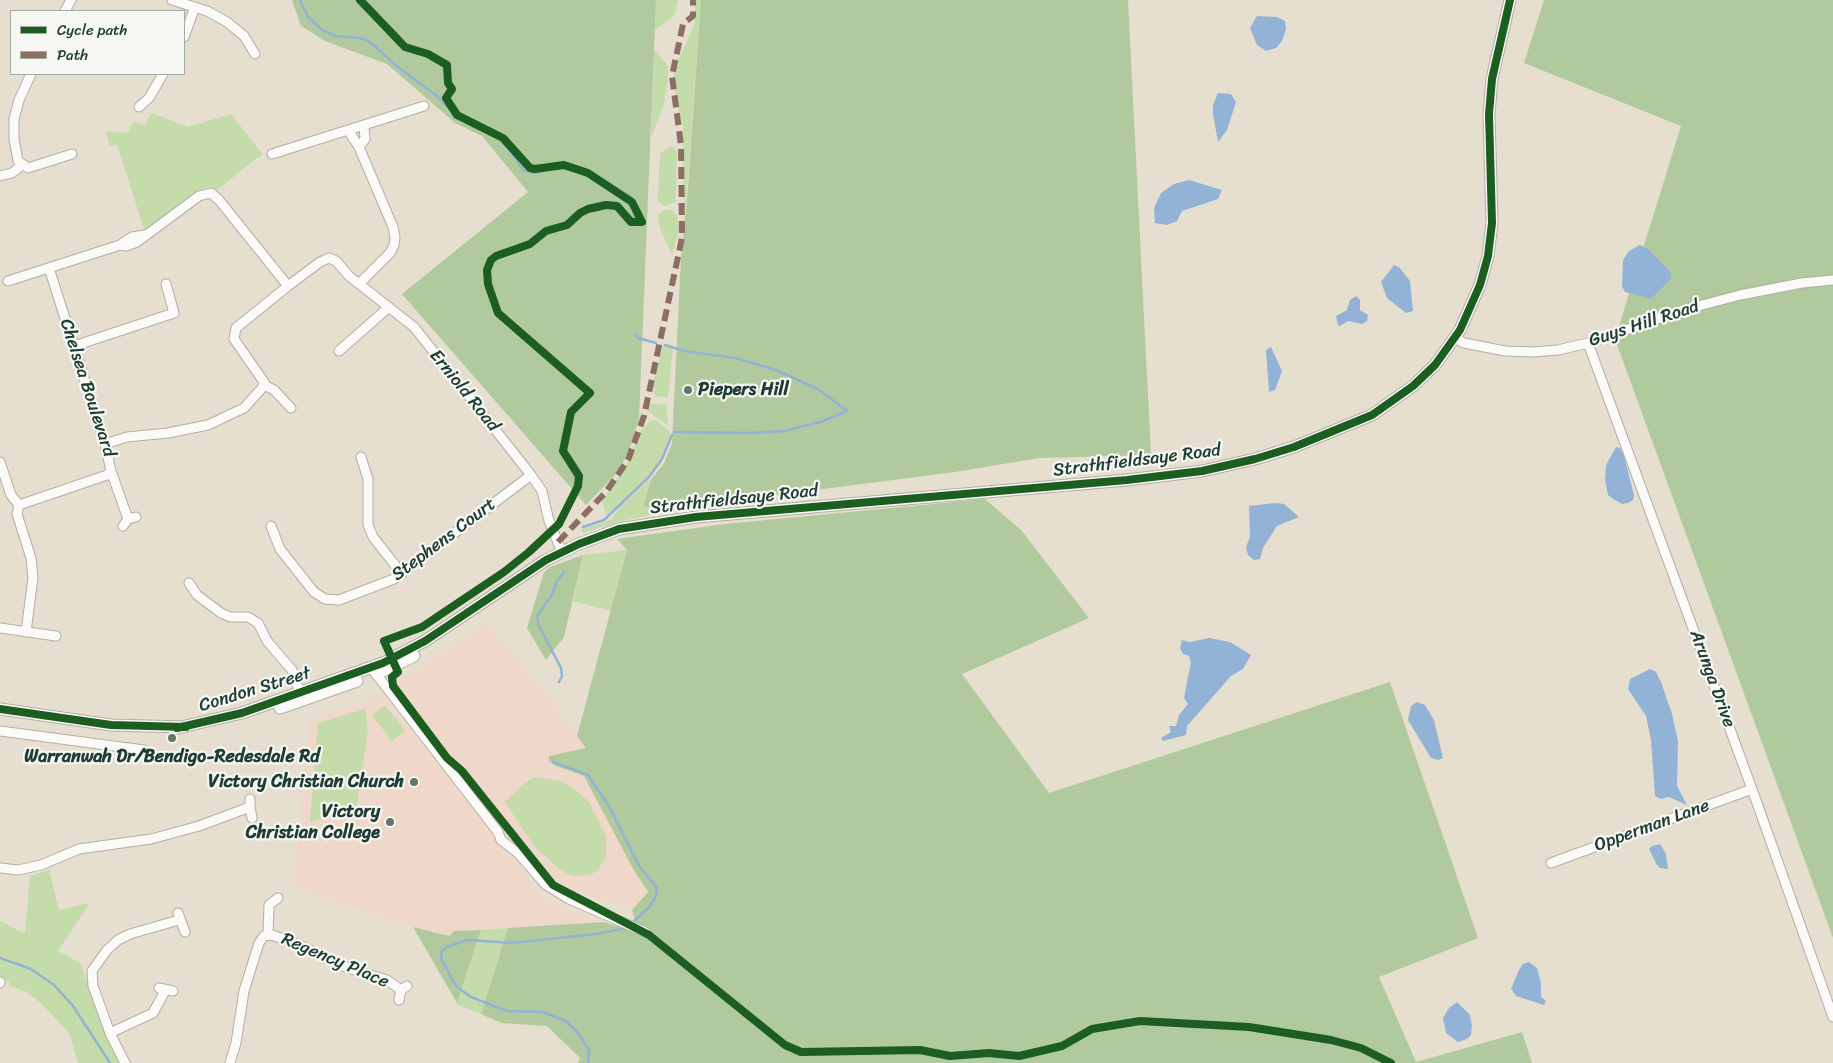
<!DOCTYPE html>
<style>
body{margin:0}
#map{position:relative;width:1833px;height:1063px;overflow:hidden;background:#e6decf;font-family:Sriracha,sans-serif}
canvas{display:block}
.legend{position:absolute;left:10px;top:10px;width:175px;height:65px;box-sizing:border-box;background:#f6f6f2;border:1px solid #a0aca6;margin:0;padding:6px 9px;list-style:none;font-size:15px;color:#1f3d34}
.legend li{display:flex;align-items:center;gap:10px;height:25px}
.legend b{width:25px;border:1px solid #a0aca6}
</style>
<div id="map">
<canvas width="1833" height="1063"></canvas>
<ul class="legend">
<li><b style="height:6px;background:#1b5e20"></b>Cycle path</li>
<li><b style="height:6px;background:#8d6e63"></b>Path</li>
</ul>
</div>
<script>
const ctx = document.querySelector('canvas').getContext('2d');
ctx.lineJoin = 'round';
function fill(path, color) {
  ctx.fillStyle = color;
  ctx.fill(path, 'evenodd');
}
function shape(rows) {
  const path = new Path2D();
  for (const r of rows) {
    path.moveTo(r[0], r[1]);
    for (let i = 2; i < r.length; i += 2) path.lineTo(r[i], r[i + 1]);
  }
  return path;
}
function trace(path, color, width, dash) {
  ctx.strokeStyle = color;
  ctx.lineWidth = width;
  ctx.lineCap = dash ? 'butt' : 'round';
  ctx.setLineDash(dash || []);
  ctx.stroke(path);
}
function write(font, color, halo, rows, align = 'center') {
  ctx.font = font + ' Sriracha,sans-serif';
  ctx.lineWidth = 4.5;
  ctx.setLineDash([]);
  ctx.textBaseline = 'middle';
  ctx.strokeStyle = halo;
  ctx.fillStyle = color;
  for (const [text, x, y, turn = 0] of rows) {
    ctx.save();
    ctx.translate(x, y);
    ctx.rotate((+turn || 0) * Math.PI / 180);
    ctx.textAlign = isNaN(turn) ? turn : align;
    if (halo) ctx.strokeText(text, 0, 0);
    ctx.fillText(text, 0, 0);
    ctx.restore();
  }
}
const built = shape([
 [489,623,587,748,550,756,556,766,584,776,632,867,648,893,632,910,556,884,508,821,504,822,464,771,456,765,394,684,396,679,422,668],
 [376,697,384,698,544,900,599,922,455,931,449,936,413,927,294,887,309,721]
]);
const green = shape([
 [656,0,678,0,674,16,655,30],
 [695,0,701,0,684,229,683,125,676,102,674,69,694,26],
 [654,49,668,66,668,78,664,104,651,138],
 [151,113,188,127,231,114,263,155,257,158,217,190,207,187,196,191,155,224,144,229,117,145,110,146,105,131,127,133,134,121,145,126],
 [670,147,674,147,677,152,676,195,676,202,665,206,658,202,659,170,661,153],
 [664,210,672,210,677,215,679,229,672,255,659,226,658,215],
 [663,346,673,348,668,397,655,396,653,383],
 [650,404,666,404,668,422,666,424,654,416,647,409],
 [651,420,656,420,671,433,661,459,649,475,608,515,605,512,602,501,628,462,640,432],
 [652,478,643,506,670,511,622,521,582,533,582,529,611,520,620,507],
 [627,550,611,611,573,601,583,555],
 [385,705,405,731,392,741,372,715],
 [365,709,368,730,356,810,310,822,318,723],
 [535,777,560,781,572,787,589,802,606,836,606,856,598,870,590,875,572,876,559,869,535,847,522,828,505,802,526,782],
 [49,870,59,910,90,903,58,951,80,963,109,1042,120,1063,78,1063,69,1033,40,1002,25,991,9,986,9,981,0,977,0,921,25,934,30,876],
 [508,928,481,1014,457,1004,481,930]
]);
const forest = shape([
 [292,0,656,0,639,419,628,454,614,476,586,505,402,294,528,192,482,136,455,123,387,64,325,41,301,26],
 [701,0,1128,0,1151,455,1039,458,955,472,700,505,670,511,643,506,652,478,663,465,672,444,681,257,687,201],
 [1544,0,1833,0,1833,938,1615,339,1681,126,1524,63],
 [985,499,1021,530,1089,618,962,674,1049,793,1390,682,1478,938,1379,977,1416,1062,1522,1032,1532,1063,578,1063,580,1058,547,1026,501,1023,481,1014,508,928,603,922,630,930,638,930,632,910,648,892,632,867,584,776,556,766,549,761,549,756,586,748,577,736,627,550,617,539,725,524],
 [583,555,564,637,546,660,527,628,544,572,550,567],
 [413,927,449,936,454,931,481,930,457,1003]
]);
const water = shape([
 [1257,16,1277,17,1285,21,1286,29,1282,41,1276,48,1266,51,1257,45,1250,28],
 [1218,93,1231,94,1236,102,1227,130,1218,142,1213,114,1213,105],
 [1189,180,1222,190,1218,199,1182,211,1177,221,1167,225,1155,223,1154,208,1161,193,1174,184],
 [1640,245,1648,249,1672,274,1670,280,1651,299,1625,292,1622,286,1623,260,1629,251],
 [1394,265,1399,267,1410,281,1413,311,1406,313,1387,298,1381,282],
 [1356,296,1360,300,1360,310,1368,315,1367,321,1362,324,1348,321,1340,326,1338,325,1336,316,1347,310,1350,300],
 [1271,347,1282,371,1275,390,1269,392,1266,350],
 [1616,447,1620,448,1624,456,1634,495,1633,500,1628,503,1622,504,1613,499,1608,495,1605,480,1606,465],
 [1275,503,1284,504,1299,517,1277,526,1263,548,1260,559,1254,560,1248,555,1246,547,1250,537,1249,506],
 [1209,638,1230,642,1251,655,1243,669,1231,676,1187,726,1186,735,1163,741,1161,738,1171,732,1169,726,1176,726,1179,715,1188,704,1184,698,1191,662,1189,656,1183,654,1180,648,1182,640,1190,642],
 [1650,669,1656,672,1661,682,1672,714,1678,741,1677,786,1687,805,1669,797,1661,799,1655,796,1651,740,1646,716,1628,689,1630,679],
 [1417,702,1425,705,1434,720,1443,758,1438,760,1431,758,1408,720,1411,706],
 [1660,844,1666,854,1668,869,1660,868,1657,865,1649,849,1652,846],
 [1529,962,1537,968,1541,983,1541,997,1546,1001,1544,1005,1516,996,1511,989,1518,972,1523,964],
 [1457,1002,1470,1015,1472,1026,1471,1035,1467,1039,1458,1042,1446,1033,1443,1018,1449,1008]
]);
const stream = shape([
 [300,0,308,17,322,30,336,36,359,38,369,41,399,68,436,95,458,118,502,140,524,171,534,173,559,167,583,173,627,202,633,209,635,225],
 [635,334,638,338,656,343],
 [665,345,684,351,735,358,776,370,818,389,847,411,823,421,785,431,749,433,674,432],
 [583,527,604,520,649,477,662,459,672,435],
 [559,682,562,676,561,668,539,626,537,616,552,595,557,581,564,572],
 [553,762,588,775,610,808,639,866,657,888,656,896,650,906,632,923],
 [0,958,31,969,54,985,73,1006,110,1063],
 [588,1063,589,1050,578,1033,566,1021,543,1012,507,1011,471,997,457,987,442,961,441,953,446,947,468,940,511,943,596,934,626,928]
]);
const minor = shape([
 [172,0,207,11,227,22,244,36,255,54],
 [65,11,71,0],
 [184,37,195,7],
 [31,74,19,100,14,119,14,139,18,161,28,168,72,154],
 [139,107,149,98,163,74],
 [348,130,359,147,393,227,395,237,394,245,390,253,359,284],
 [359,147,365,139,364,126],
 [272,154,424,106],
 [0,176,12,173,22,165],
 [120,245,126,246,137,242,199,196,211,193,219,200,288,286],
 [8,281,120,245,132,237,145,235],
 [1455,338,1464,343,1505,351,1533,352,1558,350,1588,343,1683,310,1740,295,1802,283,1833,280],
 [1588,343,1752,789,1833,1017],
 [74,346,174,313,166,284],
 [339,351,389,307],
 [264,385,274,390,291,408],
 [105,444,127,437,168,433,208,425,244,408,263,387,264,382,234,339,236,328,288,286,320,262,329,258,336,261,349,276,414,327,531,475,542,491,549,521,562,552],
 [361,457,368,479,368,525,373,537,402,574],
 [0,462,11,495,19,505],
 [111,471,128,519],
 [19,505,107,475,111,471,105,444,49,268],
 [19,505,17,514,31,558,33,578,26,632],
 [123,526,128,519,136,517],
 [271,526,280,549,314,592,325,599,339,600,394,579,531,475],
 [189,583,197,595,221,613,230,617,248,617,258,623,267,641,292,670,300,693],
 [0,628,56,636],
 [373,670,498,832,501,840,518,853,546,885,569,899,645,932],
 [0,731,144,750],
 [250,807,252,818],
 [1551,863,1752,789],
 [0,868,18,870,41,865,79,849,151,839,199,826,250,807,250,799],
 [178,913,185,932],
 [268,935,269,905,278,898],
 [0,982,0,983],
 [159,988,173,991],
 [399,1000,401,990,407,986],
 [110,1033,153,1013,165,991],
 [125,1063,110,1033,93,986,92,971,107,950,118,940,130,934,179,920],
 [230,1063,236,1043,244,991,259,943,264,936,272,935,302,946,342,966,387,980,401,990]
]);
const major = shape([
 [377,674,414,656],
 [280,708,357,681],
 [0,709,111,725,184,727],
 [177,728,242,713,383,663,425,641,546,560,579,544,619,529,696,517,1127,480,1202,471,1255,459,1294,447,1372,415,1413,386,1435,365,1460,330,1480,285,1488,256,1492,223,1489,114,1492,79,1510,0]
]);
const quiet = shape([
 [558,542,606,492,628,460,644,416,682,238,681,145,672,76,683,24,693,16,693,0]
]);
const cycleway = shape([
 [360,0,405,47,428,54,447,65,448,83,452,89,446,98,457,115,503,138,530,168,535,169,564,165,588,173,632,202,642,222,631,222,617,206,606,205,588,209,580,213,567,225,546,231,530,244,496,256,491,260,487,270,488,284,498,313,590,393,571,412,563,451,579,476,578,486,559,524,529,552,504,572,422,627,384,641,398,672,392,677,393,686,447,758,462,771,553,885,649,935,785,1045,801,1052,920,1050,950,1056,989,1053,1019,1056,1062,1046,1092,1029,1140,1021,1249,1027,1331,1040,1361,1048,1391,1063],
 [0,709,111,725,186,727],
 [177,728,242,713,383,663,425,641,546,560,579,544,619,529,696,517,1127,480,1202,471,1255,459,1294,447,1372,415,1413,386,1435,365,1460,330,1480,285,1488,256,1492,223,1489,114,1492,79,1510,0]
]);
const markers = [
 [688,390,5,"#65756a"],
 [172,738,5,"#65756a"],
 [414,782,5,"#65756a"],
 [390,822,5,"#65756a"]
];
const streetNames = [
 ["Guys Hill Road",1644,324,-18],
 ["Chelsea Boulevard",87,388,72],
 ["Erniold Road",464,391,51],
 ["Strathfieldsaye Road",1137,461,-7],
 ["Strathfieldsaye Road",734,500,-6],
 ["Stephens Court",444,540,-37],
 ["Arunga Drive",1712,679,70],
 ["Condon Street",255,690,-17],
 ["Opperman Lane",1652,826,-20],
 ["Regency Place",335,961,23]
];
const poiNames = [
 ["Piepers Hill",698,390,"left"],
 ["Warranwah Dr/Bendigo-Redesdale Rd",172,757,"center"],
 ["Victory Christian Church",404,782],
 ["Victory",380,812],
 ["Christian College",380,833]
];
fill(built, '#efd7c9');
fill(green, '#c3dca9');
fill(forest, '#b0ca9e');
fill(water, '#93b3d6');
trace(stream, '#93b3d6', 2.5);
trace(minor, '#b1afa5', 11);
trace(major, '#b1afa5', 13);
trace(minor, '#fbfaf8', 9);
trace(major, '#fbfaf8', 11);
trace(quiet, '#8d6e63', 6, [12, 6]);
trace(cycleway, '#1b5e20', 8);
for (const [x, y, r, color] of markers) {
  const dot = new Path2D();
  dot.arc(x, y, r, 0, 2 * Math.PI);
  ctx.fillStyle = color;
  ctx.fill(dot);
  trace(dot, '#f6f6f2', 2);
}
write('18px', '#1f3d34', '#f6f6f2', streetNames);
write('bold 18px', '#1f3d34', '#f6f6f2', poiNames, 'right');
</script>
